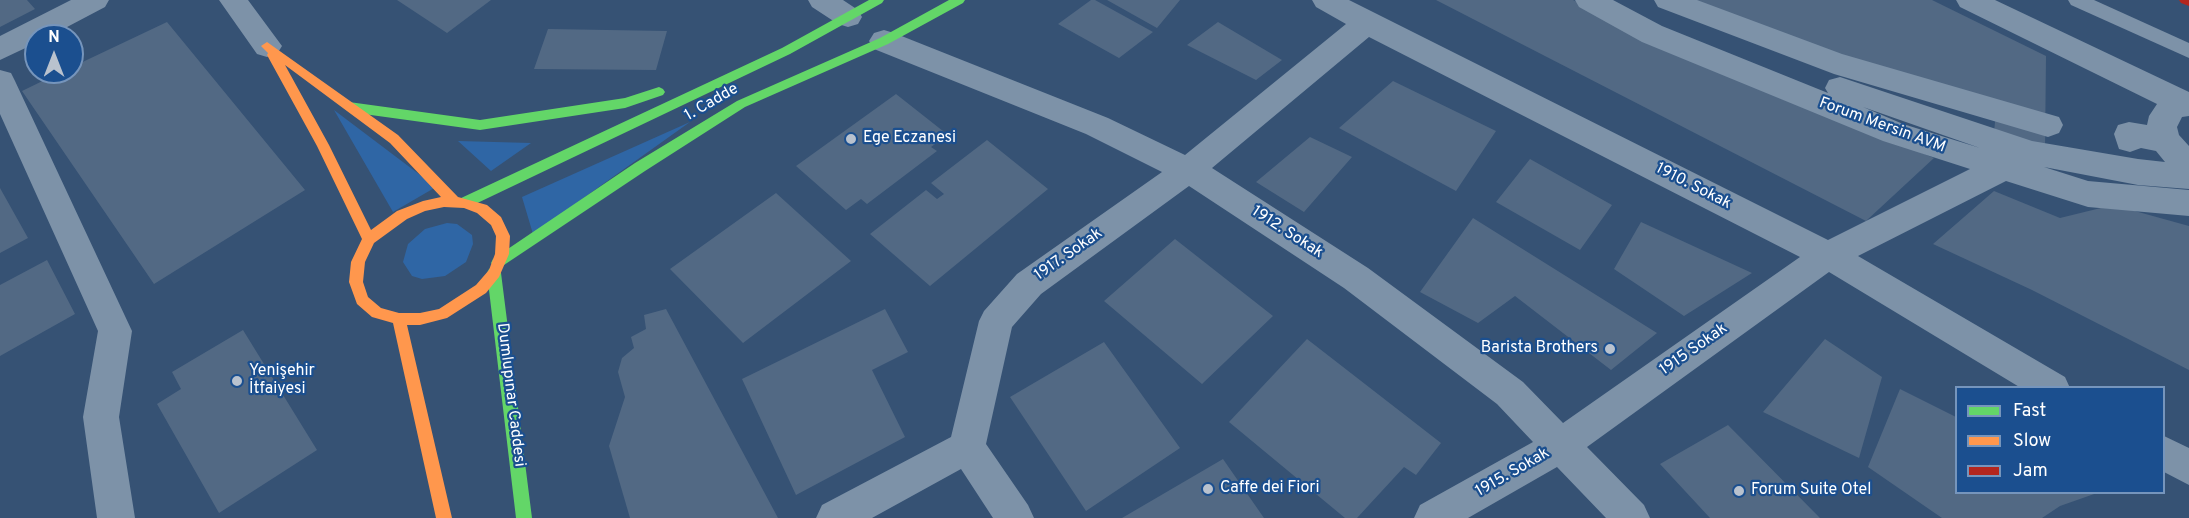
<!DOCTYPE html>
<meta charset="utf-8">
<style>
body{margin:0}
#map{position:relative;width:2189px;height:518px;overflow:hidden;background:#365274;font-family:Overpass,sans-serif}
canvas{display:block}
.legend{position:absolute;left:1955px;top:386px;width:210px;height:108px;box-sizing:border-box;background:#1b4f8f;border:2px solid #7695bc;margin:0;padding:8px 10px;list-style:none;font-size:18px;color:#fff}
.legend li{display:flex;align-items:center;gap:12px;height:30px}
.legend b{width:30px;border:2px solid #7695bc}
.north{position:absolute;left:24px;top:24px;width:60px;height:60px;box-sizing:border-box;background:#1b4f8f;border:2px solid #7695bc;border-radius:50%;rotate:0deg;font-size:16px;font-weight:700;line-height:24px;text-align:center;color:#fff}
.north::after{content:'';display:block;margin:auto;width:21px;height:27px;background:#b9c2ce;clip-path:polygon(50% 0,100% 100%,50% 72%,0 100%)}
</style>
<div id="map">
<canvas width="2189" height="518"></canvas>
<ul class="legend">
<li><b style="height:8px;background:#63d668"></b>Fast</li>
<li><b style="height:8px;background:#ff974d"></b>Slow</li>
<li><b style="height:8px;background:#b3261e"></b>Jam</li>
</ul>
<div class="north">N</div>
</div>
<script>
const ctx = document.querySelector('canvas').getContext('2d');
ctx.lineJoin = 'round';
function fill(path, color) {
  ctx.fillStyle = color;
  ctx.fill(path, 'evenodd');
}
function shape(rows) {
  const path = new Path2D();
  for (const r of rows) {
    path.moveTo(r[0], r[1]);
    for (let i = 2; i < r.length; i += 2) path.lineTo(r[i], r[i + 1]);
  }
  return path;
}
function trace(path, color, width, dash) {
  ctx.strokeStyle = color;
  ctx.lineWidth = width;
  ctx.lineCap = dash ? 'butt' : 'round';
  ctx.setLineDash(dash || []);
  ctx.stroke(path);
}
function write(font, color, halo, rows, align = 'center') {
  ctx.font = font + ' Overpass,sans-serif';
  ctx.lineWidth = 4.5;
  ctx.setLineDash([]);
  ctx.textBaseline = 'middle';
  ctx.strokeStyle = halo;
  ctx.fillStyle = color;
  for (const [text, x, y, turn = 0] of rows) {
    ctx.save();
    ctx.translate(x, y);
    ctx.rotate((+turn || 0) * Math.PI / 180);
    ctx.textAlign = isNaN(turn) ? turn : align;
    if (halo) ctx.strokeText(text, 0, 0);
    ctx.fillText(text, 0, 0);
    ctx.restore();
  }
}
const green = shape([
 [334,110,436,187,393,212],
 [690,122,533,234,522,197],
 [458,141,531,143,491,171],
 [447,223,457,224,472,235,473,244,466,262,445,276,422,279,412,276,403,262,408,244,425,229]
]);
const building = shape([
 [0,0,27,0,35,9,0,27],
 [397,0,491,0,447,33],
 [1091,0,1095,0,1153,32,1119,58,1058,24],
 [1107,0,1180,0,1157,28],
 [1436,0,1573,0,1748,81,1934,158,1866,221],
 [1656,0,1932,0,2046,56,2045,150,1994,133,1996,111],
 [167,22,305,190,154,284,22,91,61,72,72,72,72,67],
 [1218,22,1282,60,1256,80,1187,45],
 [548,29,667,31,656,70,534,69],
 [1393,81,1496,131,1456,191,1339,128],
 [896,94,948,135,931,147,937,151,867,204,861,199,846,210,796,166],
 [1310,137,1352,157,1304,212,1256,182],
 [987,140,1048,189,930,286,870,234,926,190,937,199,944,194,931,183],
 [1530,159,1612,205,1580,250,1496,202],
 [0,188,28,238,0,253],
 [1994,191,2060,218,2113,205,2189,226,2189,370,2032,290,1933,244],
 [776,193,851,261,743,343,670,269],
 [1473,218,1657,333,1611,370,1515,296,1478,323,1420,292],
 [1641,222,1752,273,1684,316,1614,269],
 [1175,239,1273,316,1202,384,1104,301],
 [47,260,75,314,0,356,0,285],
 [666,309,778,518,630,518,609,446,625,397,618,372,622,358,634,348,631,337,646,329,644,315],
 [885,309,908,352,872,370,905,437,796,495,742,379],
 [243,330,317,450,219,513,157,404,181,389,172,372],
 [1307,339,1441,443,1416,475,1404,467,1357,518,1345,518,1229,422],
 [1825,339,1882,377,1859,458,1763,412],
 [1104,342,1180,448,1086,511,1010,397],
 [1900,389,1956,417,1956,492,2097,493,2060,506,2042,518,1942,518,1868,467],
 [1728,425,1820,518,1710,518,1660,464],
 [1223,459,1264,518,1122,518]
]);
const lane = shape([
 [2068,0,2094,0,2189,43,2189,58,2071,5,2068,0]
]);
const street = shape([
 [71,0,109,0,105,7,50,36,36,36,36,43,0,60,0,36,71,0],
 [219,0,248,0,282,46,277,54,267,57,257,54,219,0],
 [808,0,843,0,858,10,862,17,858,24,848,27,838,24,812,7,808,0],
 [1312,0,1349,0,1828,240,1970,169,1883,141,1642,42,1579,7,1575,0,1613,0,1662,26,1828,93,1825,88,1829,80,1840,77,2032,141,2138,159,2165,162,2156,151,2141,148,2130,152,2119,149,2114,134,2118,125,2129,122,2147,125,2149,116,2157,104,1960,7,1956,0,1995,0,2189,92,2189,116,2182,117,2177,127,2179,135,2189,146,2189,189,2138,185,2044,167,2088,181,2189,190,2189,216,2088,207,2006,181,1858,256,2065,377,2070,388,2021,388,1829,272,1587,447,1644,505,1650,518,1606,518,1557,467,1468,518,1414,518,1420,505,1533,442,1497,404,1344,288,1189,186,1041,294,1012,327,986,444,1028,505,1034,518,993,518,961,469,872,518,816,518,822,505,951,437,979,321,984,311,1017,274,1162,172,1086,134,874,49,869,41,874,33,884,30,894,33,1108,118,1185,155,1346,24,1316,7,1312,0],
 [1369,37,1800,257,1563,423,1523,382,1368,268,1212,168,1369,37],
 [1863,107,1980,148,1903,124,1863,107],
 [1654,0,1697,0,1842,54,2059,117,2063,125,2059,133,2048,137,1834,74,1658,7,1654,0],
 [0,70,11,73,15,81,132,331,119,417,135,518,97,518,83,417,98,331,0,114,0,70],
 [2164,436,2189,448,2189,485,2164,472,2164,436]
]);
const fast = shape([
 [869,0,884,0,882,3,790,54,469,207,459,207,457,203,459,199,782,48,869,0],
 [949,0,965,0,963,3,888,44,745,107,645,171,498,269,501,273,532,518,516,518,487,273,489,269,494,267,491,263,493,259,635,163,737,101,880,38,949,0],
 [659,87,663,89,665,92,663,95,625,108,480,130,349,112,343,107,349,102,480,120,625,98,659,87]
]);
const slow = shape([
 [267,42,398,135,458,197,487,205,501,217,510,236,509,254,499,277,486,293,447,318,420,325,407,325,452,518,436,518,393,323,372,317,357,304,349,282,351,262,362,239,317,146,267,55,268,53,261,46,267,42],
 [285,65,390,143,441,197,423,201,397,211,371,230,329,145,285,65],
 [444,207,464,208,477,213,491,225,496,236,495,254,489,270,476,285,439,309,420,313,399,313,381,308,368,297,363,282,365,262,374,243,407,219,425,211,444,207]
]);
const jam = shape([
 [2179,0,2189,0,2189,6,2181,3,2179,0]
]);
const markers = [
 [851,139,6,"#b9c2ce"],
 [1610,349,6,"#b9c2ce"],
 [237,381,6,"#b9c2ce"],
 [1208,489,6,"#b9c2ce"],
 [1739,491,6,"#b9c2ce"]
];
const streetNames = [
 ["1. Cadde",712,103,-30],
 ["Forum Mersin AVM",1882,126,20],
 ["1910. Sokak",1693,187,27],
 ["1912. Sokak",1287,233,33],
 ["1917. Sokak",1069,255,-35],
 ["1915 Sokak",1694,350,-35],
 ["Dumlupınar Caddesi",510,395,83],
 ["1915. Sokak",1513,473,-30]
];
const poiNames = [
 ["Ege Eczanesi",863,139],
 ["Barista Brothers",1598,349,"right"],
 ["Yenişehir",249,372],
 ["İtfaiyesi",249,390],
 ["Caffe dei Fiori",1220,489],
 ["Forum Suite Otel",1751,491]
];
fill(green, '#2f66a5');
fill(building, '#526984');
fill(lane, '#7d92a8');
fill(street, '#7d92a8');
fill(fast, '#63d668');
fill(slow, '#ff974d');
fill(jam, '#b3261e');
for (const [x, y, r, color] of markers) {
  const dot = new Path2D();
  dot.arc(x, y, r, 0, 2 * Math.PI);
  ctx.fillStyle = color;
  ctx.fill(dot);
  trace(dot, '#1b4f8f', 2);
}
write('16px', '#fff', '#1b4f8f', streetNames);
write('16px', '#fff', '#1b4f8f', poiNames, 'left');
</script>
